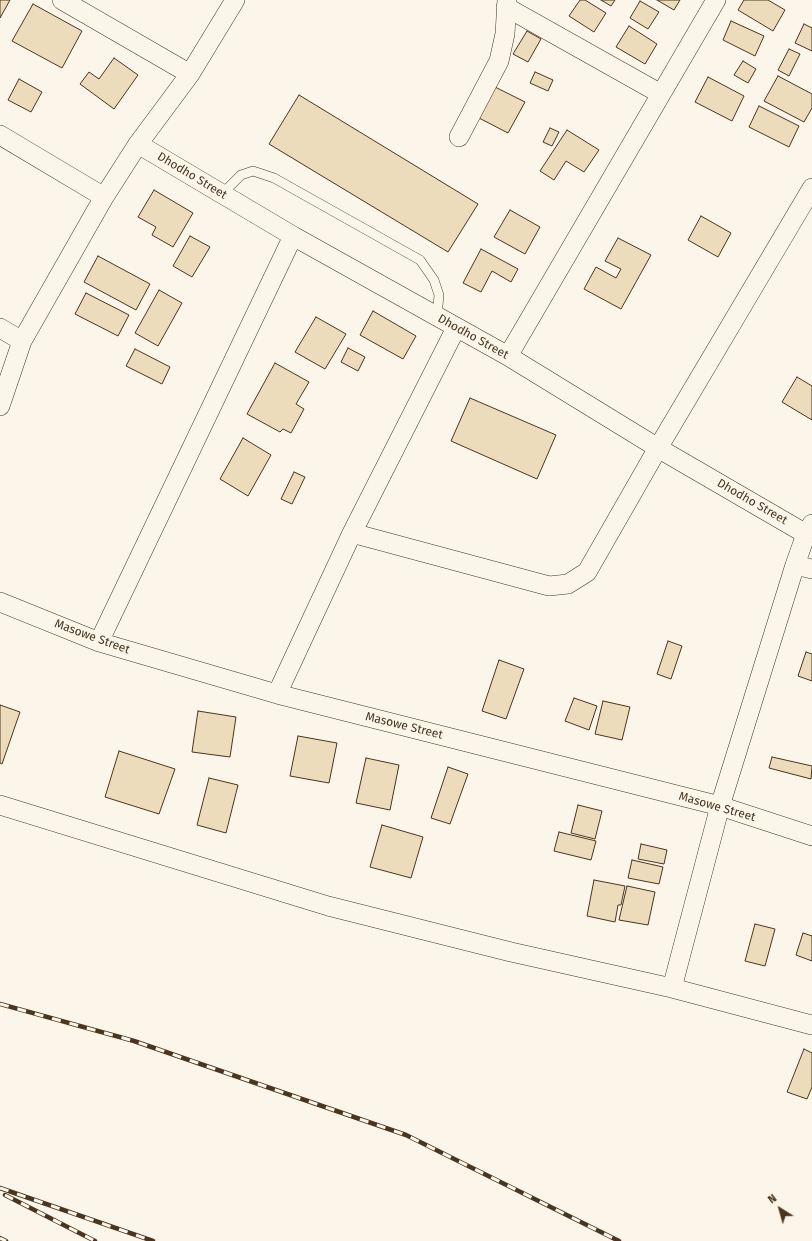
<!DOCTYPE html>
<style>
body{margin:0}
#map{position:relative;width:812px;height:1241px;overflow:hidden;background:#fbf6e9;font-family:"Fira Sans",sans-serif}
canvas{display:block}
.north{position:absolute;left:760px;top:1189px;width:40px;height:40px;-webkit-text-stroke:3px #fbf6e9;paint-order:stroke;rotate:323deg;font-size:11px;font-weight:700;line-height:16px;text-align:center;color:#4a3520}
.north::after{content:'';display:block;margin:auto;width:14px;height:18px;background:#4a3520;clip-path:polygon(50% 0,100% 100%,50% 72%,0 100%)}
</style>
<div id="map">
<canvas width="812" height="1241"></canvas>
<div class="north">N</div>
</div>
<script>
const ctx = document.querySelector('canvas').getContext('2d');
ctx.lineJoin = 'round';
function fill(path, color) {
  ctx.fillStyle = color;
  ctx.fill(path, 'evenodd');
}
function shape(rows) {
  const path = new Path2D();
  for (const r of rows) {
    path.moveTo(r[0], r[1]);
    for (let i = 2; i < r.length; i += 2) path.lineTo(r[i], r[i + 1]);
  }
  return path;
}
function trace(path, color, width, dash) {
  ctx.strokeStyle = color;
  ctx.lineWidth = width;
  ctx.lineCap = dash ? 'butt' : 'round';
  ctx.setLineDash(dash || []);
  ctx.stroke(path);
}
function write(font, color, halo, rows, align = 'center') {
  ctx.font = font + ' "Fira Sans",sans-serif';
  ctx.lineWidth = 3;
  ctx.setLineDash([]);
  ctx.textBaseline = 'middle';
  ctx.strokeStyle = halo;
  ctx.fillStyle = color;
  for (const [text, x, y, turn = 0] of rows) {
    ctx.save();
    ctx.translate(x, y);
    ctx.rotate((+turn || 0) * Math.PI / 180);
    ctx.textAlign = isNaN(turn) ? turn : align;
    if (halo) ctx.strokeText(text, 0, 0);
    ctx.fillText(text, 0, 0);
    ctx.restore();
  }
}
const building = shape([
 [0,0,10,0,0,18,0,0],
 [580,0,585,0,606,13,594,32,569,16,580,0],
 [601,0,615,0,611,6,601,0],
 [657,0,680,0,674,10,657,0],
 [744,0,768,0,785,10,773,31,738,10,744,0],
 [640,1,659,12,648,29,630,18,640,1],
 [33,4,82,31,62,68,12,41,33,4],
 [731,21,764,36,755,56,723,40,731,21],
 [804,24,812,28,812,51,795,43,804,24],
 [629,26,657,44,645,64,616,47,629,26],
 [527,31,541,39,528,62,513,54,527,31],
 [789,49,800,54,789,76,778,70,789,49],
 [114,58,138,75,114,109,80,84,89,72,99,79,114,58],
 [743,61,756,69,748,83,734,75,743,61],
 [535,72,553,80,548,91,530,83,535,72],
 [778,76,812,94,812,108,804,122,764,101,778,76],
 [708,77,744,96,732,121,695,102,708,77],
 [19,79,42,92,31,112,8,100,19,79],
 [495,87,525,102,508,133,479,118,495,87],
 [299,95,478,204,448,252,269,144,299,95],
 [759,106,799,126,789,147,749,127,759,106],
 [550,128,559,132,552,146,543,142,550,128],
 [567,130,599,150,584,172,566,161,554,180,540,171,567,130],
 [154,190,193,213,173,247,152,235,156,227,138,217,154,190],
 [510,210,540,227,525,254,494,237,510,210],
 [701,216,731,233,718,257,688,240,701,216],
 [190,236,210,247,192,277,173,266,190,236],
 [618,238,651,255,621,309,584,289,596,267,616,278,621,269,605,261,618,238],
 [481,249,518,269,511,282,492,271,481,292,463,283,481,249],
 [98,256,150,284,136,310,84,282,98,256],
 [159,290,182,303,158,346,135,333,159,290],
 [86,293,129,315,118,336,75,314,86,293],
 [373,311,416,336,403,359,360,335,373,311],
 [316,317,346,334,325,369,295,352,316,317],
 [348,348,365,357,358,371,341,362,348,348],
 [135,349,170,367,162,384,126,366,135,349],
 [275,363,309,382,296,404,304,409,291,433,283,429,280,432,247,414,275,363],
 [797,377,812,386,812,420,782,402,797,377],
 [470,398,556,435,537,479,451,441,470,398],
 [243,438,271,455,248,496,220,479,243,438],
 [294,472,305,477,292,504,281,499,294,472],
 [668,641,682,646,671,679,657,674,668,641],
 [806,652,812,654,812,681,798,676,806,652],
 [499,660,524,669,506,719,482,711,499,660],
 [574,698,597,706,589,730,565,721,574,698],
 [603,701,630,707,622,740,595,734,603,701],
 [0,705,20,712,2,764,0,763,0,705],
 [198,711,236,717,230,757,192,752,198,711],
 [298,736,337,743,329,783,290,776,298,736],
 [119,751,175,769,159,814,105,797,119,751],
 [772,757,812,766,811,779,769,768,772,757],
 [366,758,399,765,390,810,356,803,366,758],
 [448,767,468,774,450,824,431,818,448,767],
 [209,778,238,785,226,833,197,825,209,778],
 [578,805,602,811,595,839,571,833,578,805],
 [382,825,423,837,411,878,370,867,382,825],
 [559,832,596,841,591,860,554,851,559,832],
 [641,844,667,850,664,864,638,859,641,844],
 [632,860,663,867,659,884,628,878,632,860],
 [594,880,625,886,621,905,618,905,615,922,587,916,594,880],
 [627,886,655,892,648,925,619,920,627,886],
 [755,924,775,929,765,966,745,961,755,924],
 [803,933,812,936,812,961,796,955,803,933],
 [804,1049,812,1053,812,1087,807,1099,787,1092,804,1049]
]);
const lane = shape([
 [222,194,241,175,253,171,274,178,420,260,434,280,439,295,437,317]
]);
const street = shape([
 [62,0,190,74],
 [506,7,661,94],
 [0,135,104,197],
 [459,137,499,61,505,34,507,0],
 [138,144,293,236,508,356,658,448,806,534],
 [0,328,22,341],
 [508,356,716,0],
 [0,406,22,341,104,197,138,144,190,74,235,0],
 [352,533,549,586,568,584,587,572,658,448,812,188],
 [795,565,812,569],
 [0,602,99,642,277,694,720,806,812,836],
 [99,642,293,236],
 [277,694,352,533,456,328],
 [0,805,328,906,511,952,672,988,812,1025],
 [672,988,720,806,795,565,806,534,812,524]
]);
const rail = shape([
 [0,1004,134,1041,406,1135,619,1241],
 [0,1188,153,1241],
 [5,1195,95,1241],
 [0,1238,6,1241]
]);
const streetNames = [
 ["Dhodho Street",192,176,31],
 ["Dhodho Street",473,337,29],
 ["Dhodho Street",752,502,30],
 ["Masowe Street",92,637,20],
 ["Masowe Street",404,726,14],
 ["Masowe Street",717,807,16]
];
fill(building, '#ecdcbc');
trace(building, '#4a3520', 1);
trace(lane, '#4a3520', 10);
trace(street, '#4a3520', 20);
trace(lane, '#fbf6e9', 9);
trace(street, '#fbf6e9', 19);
trace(rail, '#4a3520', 4.5);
trace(rail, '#fbf6e9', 3, [9]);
write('12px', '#4a3520', '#fbf6e9', streetNames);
</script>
